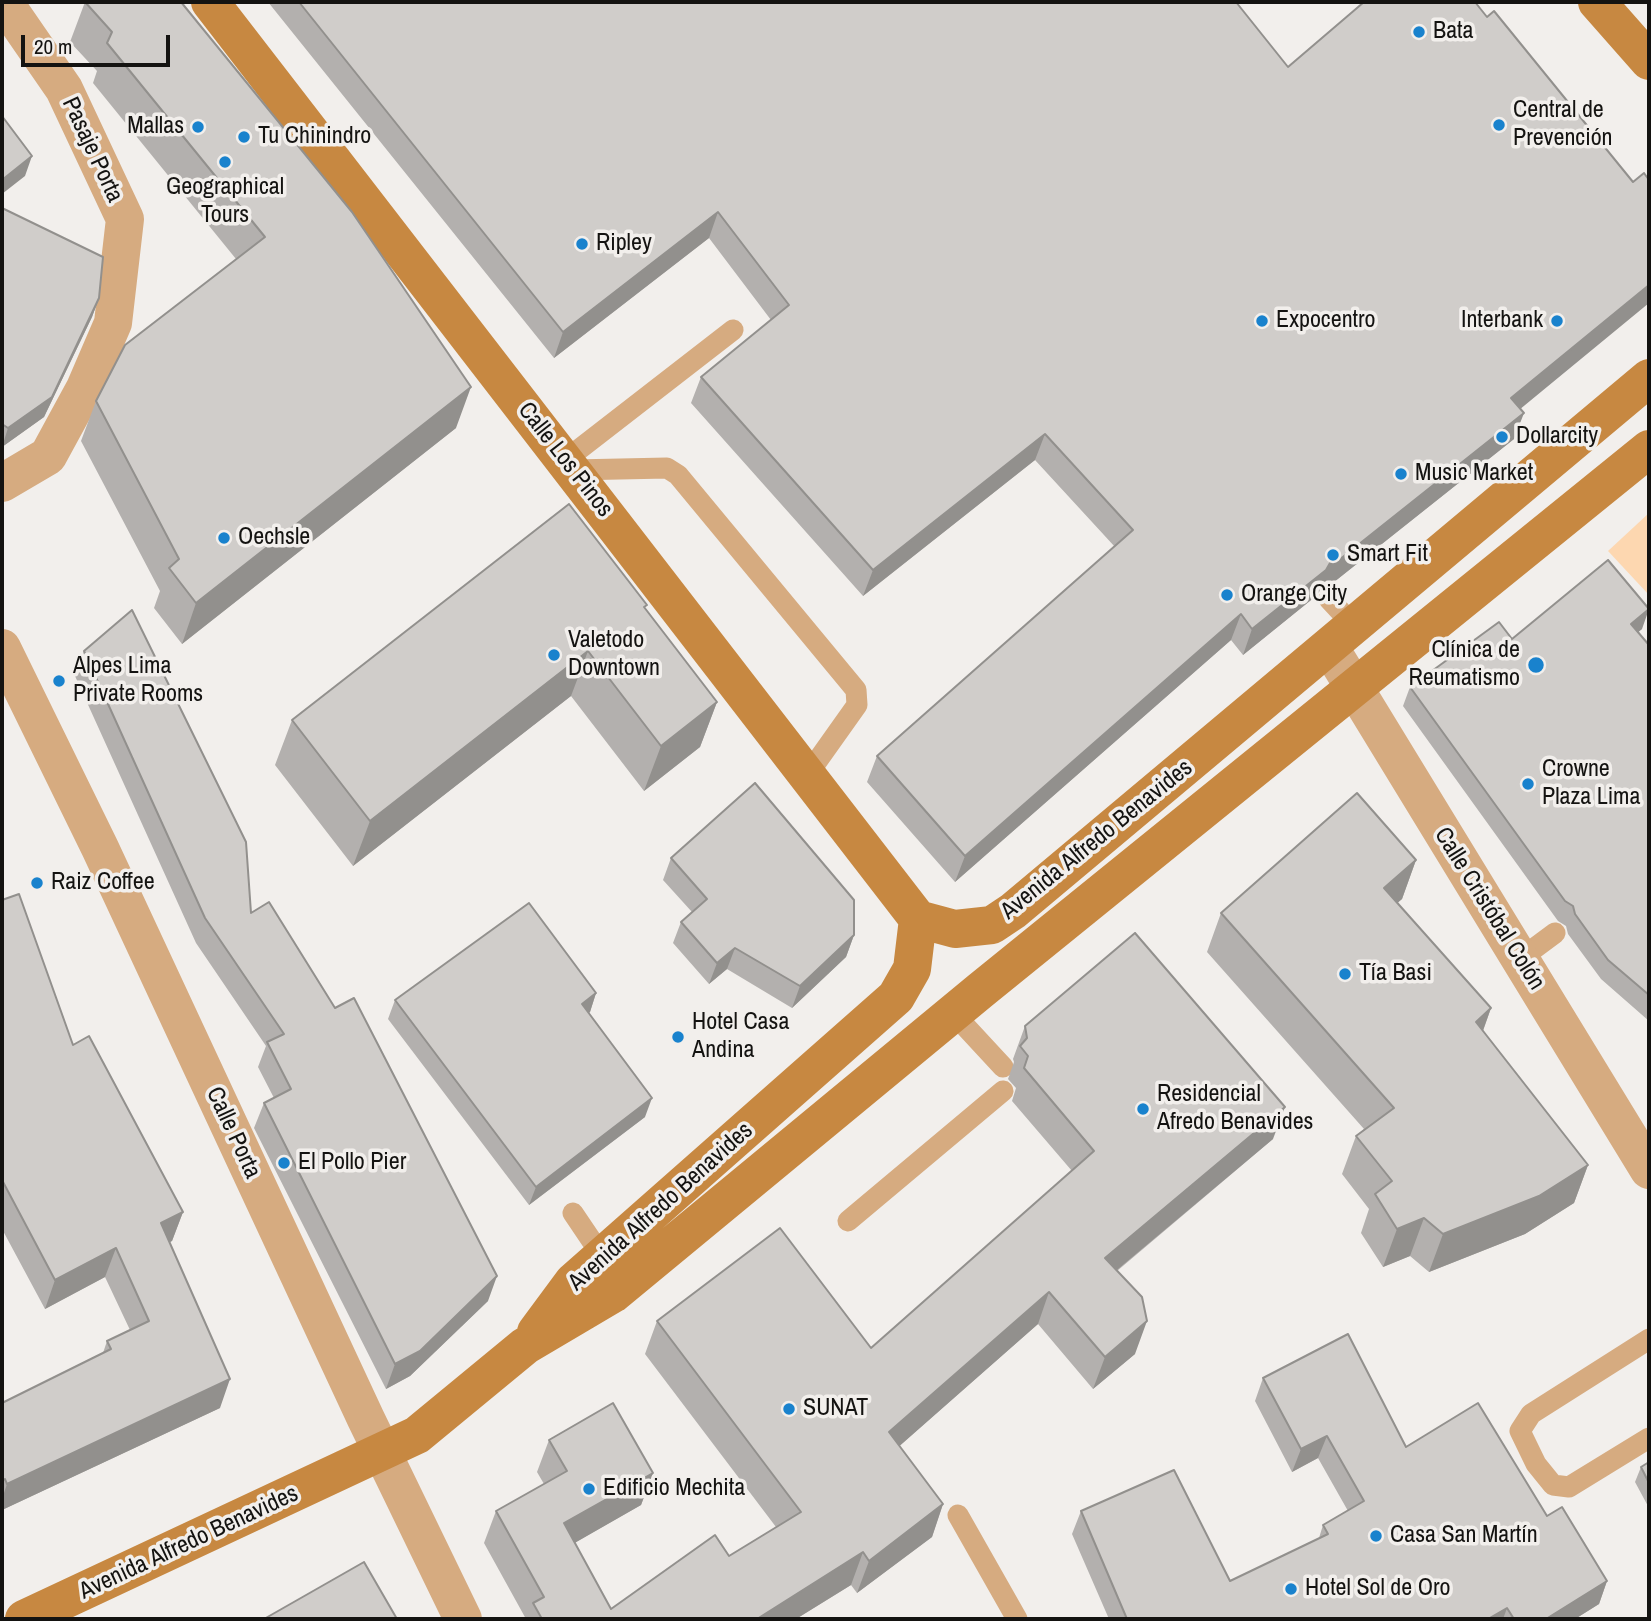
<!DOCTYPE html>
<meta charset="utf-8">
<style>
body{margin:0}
#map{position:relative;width:1651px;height:1621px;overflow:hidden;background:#f2efec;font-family:"Archivo Narrow",sans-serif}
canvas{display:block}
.frame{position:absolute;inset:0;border:4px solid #141311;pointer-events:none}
.scale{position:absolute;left:21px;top:35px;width:149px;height:32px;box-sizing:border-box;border:4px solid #141311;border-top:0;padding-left:9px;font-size:21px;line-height:24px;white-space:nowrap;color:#141311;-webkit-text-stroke:5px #f2efec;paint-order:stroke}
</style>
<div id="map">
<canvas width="1651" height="1621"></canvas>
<div class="frame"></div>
<div class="scale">20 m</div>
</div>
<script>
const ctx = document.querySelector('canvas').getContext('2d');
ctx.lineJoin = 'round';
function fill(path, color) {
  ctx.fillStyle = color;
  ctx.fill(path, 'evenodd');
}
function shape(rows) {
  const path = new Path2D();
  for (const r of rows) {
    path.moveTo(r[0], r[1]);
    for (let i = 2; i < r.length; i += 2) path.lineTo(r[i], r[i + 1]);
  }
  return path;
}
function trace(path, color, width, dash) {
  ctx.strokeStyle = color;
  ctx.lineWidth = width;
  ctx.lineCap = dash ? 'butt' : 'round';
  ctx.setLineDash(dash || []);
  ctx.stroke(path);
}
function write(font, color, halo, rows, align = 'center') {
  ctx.font = font + ' "Archivo Narrow",sans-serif';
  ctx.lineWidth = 7;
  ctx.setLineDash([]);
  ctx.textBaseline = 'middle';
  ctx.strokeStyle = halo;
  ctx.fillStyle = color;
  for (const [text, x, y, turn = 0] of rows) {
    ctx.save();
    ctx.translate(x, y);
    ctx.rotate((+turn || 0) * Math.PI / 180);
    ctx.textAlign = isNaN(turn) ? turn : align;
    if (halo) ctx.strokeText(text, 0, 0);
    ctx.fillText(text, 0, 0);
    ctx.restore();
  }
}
const green = shape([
 [1649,513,1649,595,1608,551]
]);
const lane = shape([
 [564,461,733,330],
 [573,470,667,468,678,475,856,690,857,705,808,774],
 [1329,599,1355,627],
 [1520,959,1555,933],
 [953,1013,1003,1067],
 [573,1213,602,1256],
 [848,1221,1003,1091],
 [1649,1339,1531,1414,1520,1431,1536,1464,1553,1485,1569,1487,1649,1438],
 [958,1515,1017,1619]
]);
const street = shape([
 [2,483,48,456,85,388,113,323,125,219,64,89,4,2],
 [2,648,100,848,366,1419,463,1619],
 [1330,648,1649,1170]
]);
const secondary = shape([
 [210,2,918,919],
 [1597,2,1649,61],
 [918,919,955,929,992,925,1013,911,1649,378],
 [536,1332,573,1282,896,997,912,969,918,919],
 [24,1619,417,1435,525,1346,613,1294,981,990,1649,449]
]);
const wall = shape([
 [85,2,181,2,456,428,182,644,154,608,160,591,81,441,96,401,236,259,93,83,97,71,70,42],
 [268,2,1236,2,1521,409,1514,439,1329,586,1321,589,1316,596,1243,655,1231,640,955,882,867,782,877,756,1115,547,1035,460,863,596,691,403,701,377,771,320,709,238,554,358],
 [2,208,99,298,92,317,44,417,2,447],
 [646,609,717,702,700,747,644,791,571,696,353,866,275,765,292,720],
 [1642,629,1638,632,1649,645,1649,1021,1601,979,1568,934,1566,926,1558,921,1403,706,1410,687,1512,639],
 [84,651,251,913,488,1301,410,1376,386,1389,254,1128,264,1103,274,1098,258,1067,266,1046,196,943,75,676],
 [671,858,854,935,846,957,792,1008,727,969,709,984,673,943,681,922,692,912,663,880],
 [1416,860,1402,899,1397,903,1491,1008,1483,1031,1588,1165,1574,1203,1525,1234,1429,1272,1410,1256,1383,1267,1361,1233,1369,1209,1342,1174,1356,1136,1364,1129,1207,952,1221,913],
 [2,900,73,1045,183,1212,172,1241,169,1242,220,1408,2,1510,2,1403,103,1353,107,1341,130,1330,105,1277,45,1309,2,1229],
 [596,993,590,1012,588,1013,645,1117,529,1205,388,1019,395,1000],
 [1025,1026,1273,1139,1117,1271,1135,1354,1093,1389,1038,1324,899,1446,943,1504,932,1537,857,1593,851,1585,796,1619,526,1619,484,1543,496,1511,544,1484,537,1472,549,1440,653,1473,641,1505,574,1543,611,1609,729,1556,776,1527,645,1354,657,1321,871,1348,1072,1171,1012,1101,1016,1088,1008,1079,1014,1062,1013,1059],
 [1263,1378,1547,1516,1607,1581,1599,1604,1575,1619,1109,1619,1072,1534,1081,1511,1230,1581,1319,1538,1323,1525,1348,1511,1318,1458,1292,1472,1255,1401],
 [1649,1462,1649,1508,1635,1482,1641,1467]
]);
const shadedWall = shape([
 [32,156,25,176,2,194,2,180],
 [718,212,709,238,554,358,563,332],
 [1649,285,1649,303,1502,424,1511,398],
 [99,298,92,317,44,417,2,447,8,428],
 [471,387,456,428,182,644,196,603],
 [1524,413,1514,439,1329,586,1321,589,1316,596,1243,655,1252,629,1330,563],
 [1045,434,1035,460,863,596,873,570],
 [1649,609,1642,629,1624,644,1631,624],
 [1241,614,1231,640,955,882,965,856],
 [588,651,571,696,353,866,370,821],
 [717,702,700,747,644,791,661,746],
 [1416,860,1402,899,1370,927,1384,888],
 [854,935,846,957,792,1008,800,986],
 [735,948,727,969,709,984,717,963],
 [596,993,590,1012,575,1023,582,1004],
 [1491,1008,1477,1047,1476,1022],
 [652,1098,645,1117,529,1205,536,1187],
 [1285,1107,1273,1139,1093,1290,1105,1258],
 [1588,1165,1574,1203,1525,1234,1429,1272,1443,1234],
 [183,1212,172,1241,151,1252,161,1223],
 [1424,1218,1410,1256,1383,1267,1397,1229],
 [116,1248,105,1277,45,1309,55,1280],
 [497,1276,488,1301,410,1376,386,1389,395,1364],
 [1049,1292,1038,1324,878,1465,889,1432],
 [1147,1321,1135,1354,1093,1389,1105,1357],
 [230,1379,220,1408,2,1510,2,1499,7,1484],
 [1327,1436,1318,1458,1292,1472,1301,1449],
 [653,1473,641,1505,552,1556,564,1523],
 [943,1504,932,1537,857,1593,869,1561],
 [863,1552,851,1585,796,1619,757,1619],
 [1607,1581,1599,1604,1575,1619,1546,1619],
 [1507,1608,1503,1619,1488,1619]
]);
const building = shape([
 [85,2,181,2,352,212,471,387,196,603,169,568,179,559,96,401,125,345,265,237,107,43,112,32,85,2],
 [299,2,1236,2,1288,67,1364,2,1475,2,1487,17,1494,11,1633,182,1644,173,1649,180,1649,285,1511,398,1524,413,1339,560,1330,563,1326,570,1252,629,1241,614,965,856,877,756,1133,530,1045,434,873,570,701,377,789,305,718,212,563,332,299,2],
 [2,116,32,156,2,180,2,116],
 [2,208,103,257,99,298,52,397,8,428,2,424,2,208],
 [569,504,647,605,644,607,717,702,661,746,588,651,370,821,292,720,569,504],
 [1608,560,1649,609,1631,624,1649,645,1649,995,1608,960,1575,914,1573,906,1565,901,1410,687,1499,622,1512,639,1608,560],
 [132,610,246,842,251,913,269,902,335,1008,354,998,497,1276,420,1351,395,1364,264,1103,291,1089,267,1042,284,1034,205,918,84,651,132,610],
 [755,783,854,900,854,935,800,986,735,948,717,963,681,922,707,899,671,858,755,783],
 [1357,793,1416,860,1384,888,1491,1008,1476,1022,1588,1165,1539,1196,1443,1234,1424,1218,1397,1229,1375,1194,1392,1181,1356,1136,1394,1108,1221,913,1357,793],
 [19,894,73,1045,89,1036,183,1212,161,1223,230,1379,7,1484,5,1479,2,1481,2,1403,111,1349,107,1341,149,1321,116,1248,55,1280,2,1180,2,900,19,894],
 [529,903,596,993,582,1004,652,1098,536,1187,395,1000,529,903],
 [1135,933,1285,1107,1105,1258,1142,1297,1147,1321,1105,1357,1049,1292,889,1432,943,1504,869,1561,863,1552,757,1619,542,1619,533,1603,544,1597,496,1511,567,1471,549,1440,613,1403,653,1473,564,1523,611,1609,715,1535,729,1556,801,1512,657,1321,780,1228,871,1348,1094,1151,1024,1068,1028,1056,1020,1046,1027,1038,1025,1026,1135,933],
 [1348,1334,1406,1447,1478,1403,1547,1516,1562,1507,1607,1581,1546,1619,1514,1619,1507,1608,1488,1619,1127,1619,1081,1511,1174,1470,1230,1581,1328,1534,1323,1525,1364,1501,1327,1436,1301,1449,1263,1378,1348,1334],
 [1649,1462,1649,1483,1641,1467,1649,1462],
 [364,1562,397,1619,264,1619,364,1562]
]);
const markers = [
 [1419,32,7,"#1982cd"],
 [1499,125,7,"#1982cd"],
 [198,127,7,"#1982cd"],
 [244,137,7,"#1982cd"],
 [225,162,7,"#1982cd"],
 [582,244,7,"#1982cd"],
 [1262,321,7,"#1982cd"],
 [1557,321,7,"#1982cd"],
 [1502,437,7,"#1982cd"],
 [1401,474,7,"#1982cd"],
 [224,538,7,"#1982cd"],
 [1333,555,7,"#1982cd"],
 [1227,595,7,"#1982cd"],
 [554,655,7,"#1982cd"],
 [1536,665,9,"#1982cd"],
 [59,681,7,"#1982cd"],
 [1528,784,7,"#1982cd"],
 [37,883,7,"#1982cd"],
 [1345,974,7,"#1982cd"],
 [678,1037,7,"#1982cd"],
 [1143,1109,7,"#1982cd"],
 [284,1163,7,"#1982cd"],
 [789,1409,7,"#1982cd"],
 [589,1489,7,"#1982cd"],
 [1376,1536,7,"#1982cd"],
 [1291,1589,7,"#1982cd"]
];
const poiNames = [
 ["Bata",1433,32],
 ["Central de",1513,111],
 ["Prevención",1513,139],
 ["Mallas",184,127,"right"],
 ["Tu Chinindro",258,137],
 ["Geographical",225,188,"center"],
 ["Tours",225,216,"center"],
 ["Ripley",596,244],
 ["Expocentro",1276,321],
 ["Interbank",1543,321,"right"],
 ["Dollarcity",1516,437],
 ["Music Market",1415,474],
 ["Oechsle",238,538],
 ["Smart Fit",1347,555],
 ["Orange City",1241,595],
 ["Valetodo",568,641],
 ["Downtown",568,669],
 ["Clínica de",1520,651,"right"],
 ["Reumatismo",1520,679,"right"],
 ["Alpes Lima",73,667],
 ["Private Rooms",73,695],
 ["Crowne",1542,770],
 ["Plaza Lima",1542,798],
 ["Raiz Coffee",51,883],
 ["Tía Basi",1359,974],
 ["Hotel Casa",692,1023],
 ["Andina",692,1051],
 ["Residencial",1157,1095],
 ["Afredo Benavides",1157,1123],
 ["El Pollo Pier",298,1163],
 ["SUNAT",803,1409],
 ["Edificio Mechita",603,1489],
 ["Casa San Martín",1390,1536],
 ["Hotel Sol de Oro",1305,1589]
];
const streetNames = [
 ["Pasaje Porta",92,150,65],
 ["Calle Los Pinos",565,460,52],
 ["Avenida Alfredo Benavides",1097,840,-39],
 ["Calle Cristóbal Colón",1489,909,58],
 ["Calle Porta",233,1133,65],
 ["Avenida Alfredo Benavides",661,1207,-42],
 ["Avenida Alfredo Benavides",189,1543,-25]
];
fill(green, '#fdd7b0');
trace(lane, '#d6ab80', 21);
trace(street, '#d6ab80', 38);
trace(secondary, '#c78841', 38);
fill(wall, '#b3b0ae');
fill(shadedWall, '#92908d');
fill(building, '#d0cdca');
trace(building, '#92908d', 2);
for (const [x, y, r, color] of markers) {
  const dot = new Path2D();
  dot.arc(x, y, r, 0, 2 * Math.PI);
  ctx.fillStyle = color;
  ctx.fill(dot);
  trace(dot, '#f2efec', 2.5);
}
write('24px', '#141311', '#f2efec', poiNames, 'left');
write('24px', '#141311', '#f2efec', streetNames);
</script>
